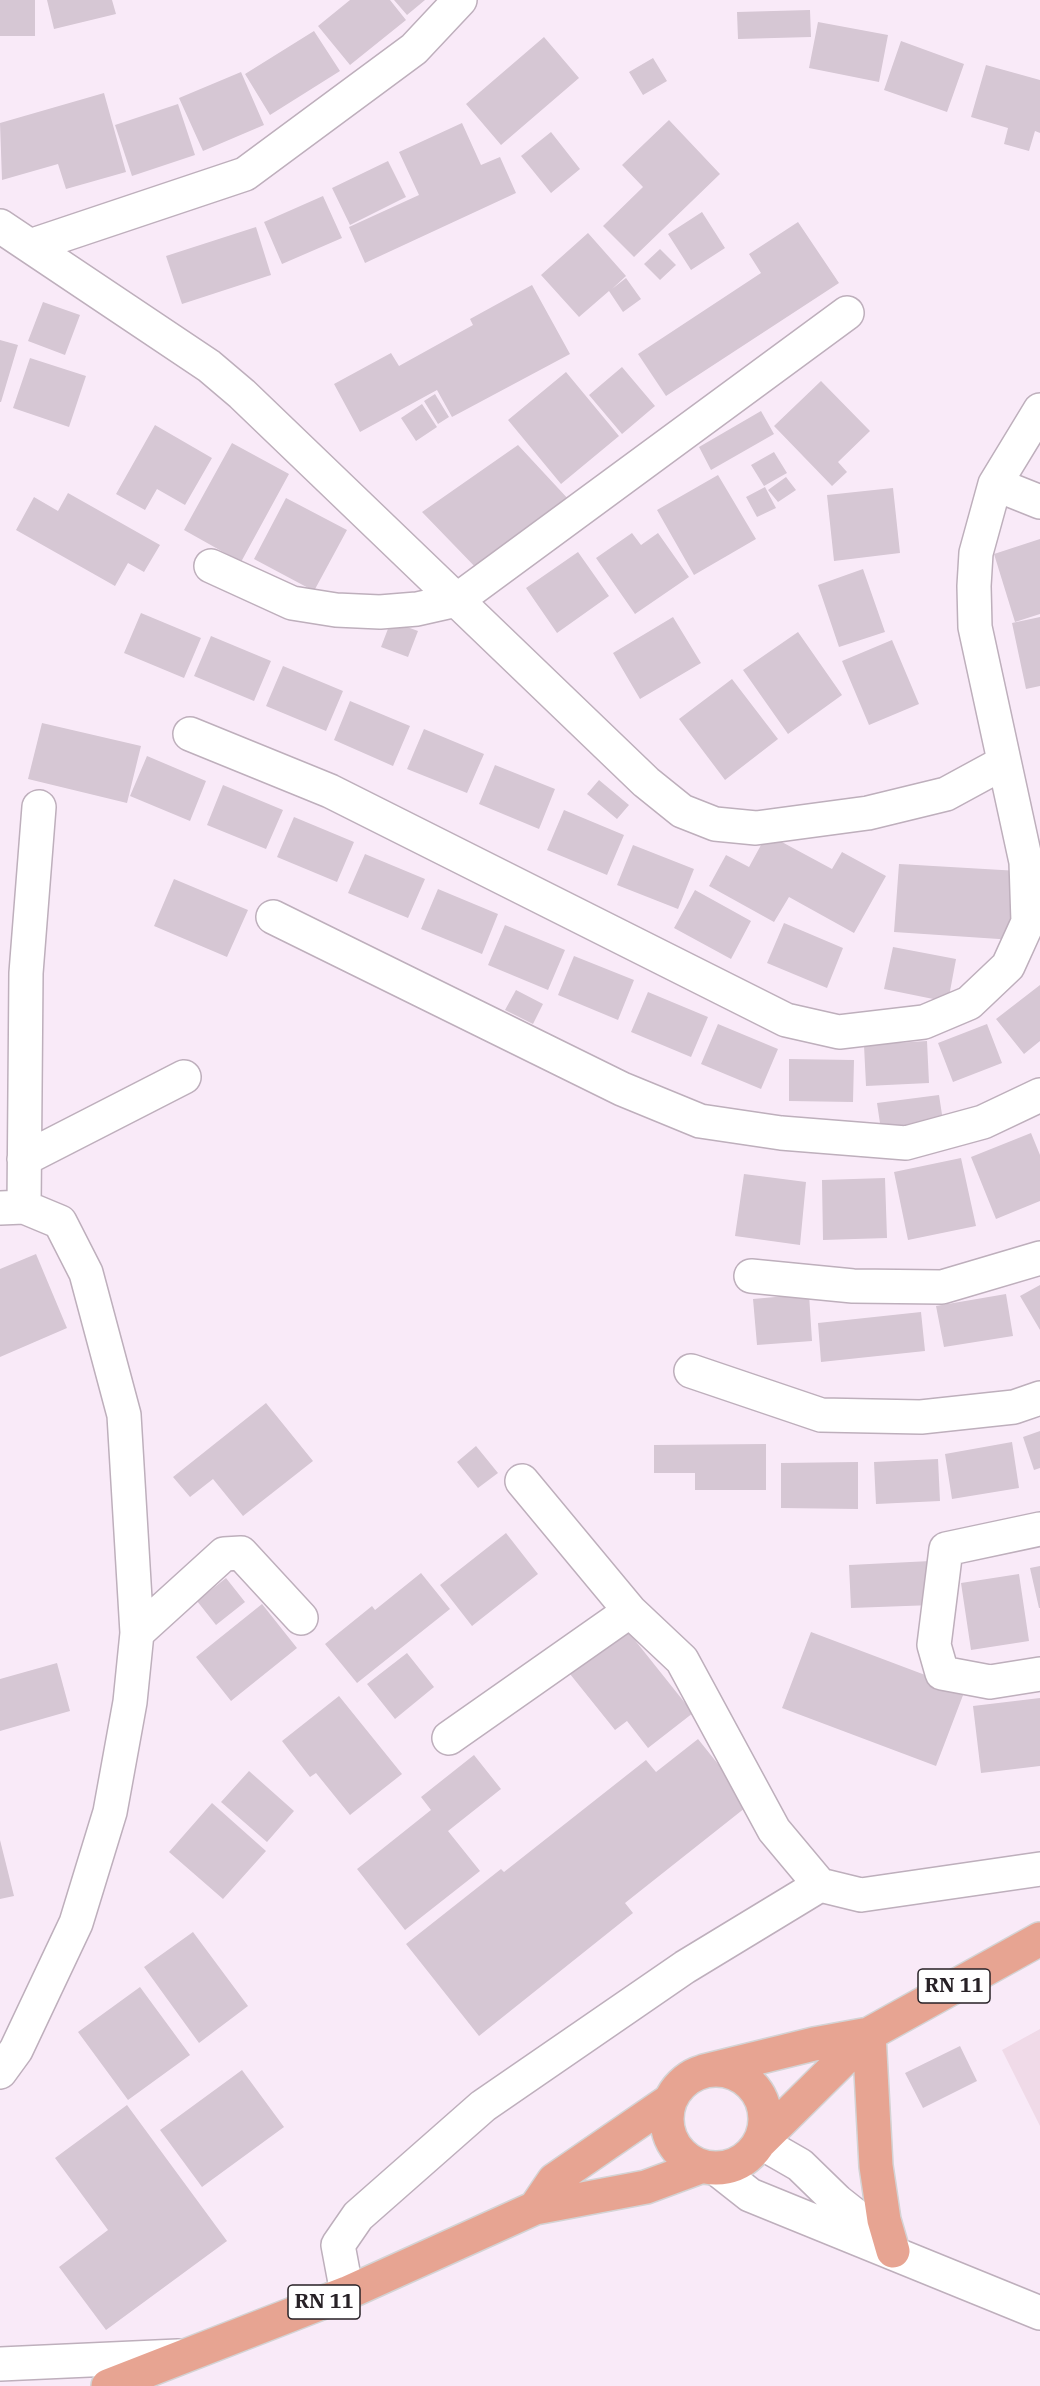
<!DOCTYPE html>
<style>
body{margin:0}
canvas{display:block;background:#f9eaf8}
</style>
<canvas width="1040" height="2386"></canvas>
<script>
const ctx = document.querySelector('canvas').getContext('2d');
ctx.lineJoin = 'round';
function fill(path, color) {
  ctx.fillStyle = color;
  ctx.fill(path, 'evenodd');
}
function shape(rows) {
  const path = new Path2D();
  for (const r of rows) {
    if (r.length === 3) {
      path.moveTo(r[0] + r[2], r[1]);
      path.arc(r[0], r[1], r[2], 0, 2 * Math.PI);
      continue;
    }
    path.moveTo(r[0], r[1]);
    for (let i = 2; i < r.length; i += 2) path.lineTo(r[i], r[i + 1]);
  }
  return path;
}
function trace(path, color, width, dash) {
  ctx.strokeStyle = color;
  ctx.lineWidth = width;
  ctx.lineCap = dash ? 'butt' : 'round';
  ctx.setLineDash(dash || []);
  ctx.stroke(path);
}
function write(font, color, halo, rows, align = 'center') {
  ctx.font = font + ' "IBM Plex Serif",serif';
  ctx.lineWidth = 4.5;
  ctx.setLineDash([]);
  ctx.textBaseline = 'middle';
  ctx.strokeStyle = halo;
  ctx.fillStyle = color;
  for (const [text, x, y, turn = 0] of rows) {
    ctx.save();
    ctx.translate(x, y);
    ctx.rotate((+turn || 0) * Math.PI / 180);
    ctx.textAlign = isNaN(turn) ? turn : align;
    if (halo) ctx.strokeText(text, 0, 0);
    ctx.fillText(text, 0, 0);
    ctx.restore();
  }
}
const commercial = shape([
 [1040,2029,1040,2126,1002,2050]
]);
const building = shape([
 [0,0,35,0,35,36,0,36],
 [47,0,112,0,116,14,54,29],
 [350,0,390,0,406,20,350,65,318,26],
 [394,0,425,0,407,15],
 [810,10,811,37,738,39,737,12],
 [818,22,888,35,879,82,809,68],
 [314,31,340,71,270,115,245,74],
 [544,37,579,78,501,145,466,104],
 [901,41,964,64,947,112,884,90],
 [653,58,667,81,643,95,629,72],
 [986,65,1040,80,1040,133,1035,131,1029,151,1004,144,1008,128,971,117],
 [241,72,264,125,203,151,179,98],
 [104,93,126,172,66,189,58,164,2,180,0,123],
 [178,104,195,155,132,176,115,125],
 [669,120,720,174,634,257,603,226,643,187,622,165],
 [462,123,481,165,500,157,516,193,365,263,349,227,419,195,399,152],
 [551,132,580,169,551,193,521,156],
 [388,161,406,197,350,225,332,188],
 [323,196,342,238,282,264,264,222],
 [702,212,725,248,691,270,668,234],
 [798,222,839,283,666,396,638,354,761,273,749,254],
 [256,227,271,275,182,304,166,256],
 [588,233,626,276,612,289,626,278,641,299,623,312,609,291,579,317,541,275],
 [660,249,676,265,660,280,644,264],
 [532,285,570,354,452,417,437,390,360,432,334,384,391,353,399,366,473,325,470,319],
 [43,302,80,315,65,355,28,341],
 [0,340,18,345,1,402,0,402],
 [30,358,86,376,69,427,13,408],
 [622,367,655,406,622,434,589,395],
 [566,372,619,436,561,484,508,420],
 [821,381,870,431,838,462,847,472,832,486,774,426],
 [435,394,449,417,438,424,424,401],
 [422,404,437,427,416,441,401,418],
 [761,411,774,434,711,470,699,447],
 [155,425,212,458,185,505,157,489,145,510,116,494],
 [232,443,289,474,241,562,184,530],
 [518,445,570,501,481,573,422,512],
 [774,452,787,473,764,486,751,465],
 [718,475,756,539,694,575,657,510],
 [786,477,796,490,778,502,768,490],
 [765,487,776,508,757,517,746,497],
 [893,488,900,553,834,561,827,495],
 [68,493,160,545,144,572,128,563,115,586,16,530,34,497,58,511],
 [286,498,347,530,314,591,254,559],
 [632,533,641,545,658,533,689,577,635,614,596,558],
 [1040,539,1040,614,1015,622,994,554],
 [578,552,609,596,557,633,526,588],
 [863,569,885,632,839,647,818,585],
 [141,613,201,638,184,678,124,653],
 [673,617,701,663,640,699,613,653],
 [1040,617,1040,686,1026,689,1012,623],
 [391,621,418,631,408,657,381,647],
 [798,632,842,695,788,734,743,670],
 [211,636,271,661,254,701,194,676],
 [892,640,919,704,869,725,842,661],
 [283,666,343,691,326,731,266,706],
 [732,679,778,739,725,780,679,719],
 [350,701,410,726,393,766,334,740],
 [42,723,141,746,127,803,28,779],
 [424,729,484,754,467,793,407,769],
 [147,756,206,781,190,821,130,796],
 [495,765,555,789,539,829,479,804],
 [599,780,629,805,617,819,587,794],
 [223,785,283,810,266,849,207,825],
 [564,810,624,835,607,875,547,850],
 [294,817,354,842,337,882,277,857],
 [767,834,832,869,842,852,886,876,854,933,789,897,774,922,709,886,726,855,749,867],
 [633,845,694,869,678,909,617,885],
 [365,854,425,879,408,918,348,893],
 [899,864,1019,871,1014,940,894,932],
 [174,879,248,910,227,957,154,926],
 [438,889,498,914,482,954,421,929],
 [695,890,751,921,731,959,674,928],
 [784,923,843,948,827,988,767,963],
 [505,925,565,950,548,990,488,965],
 [893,947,956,959,948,1002,884,989],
 [574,956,634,980,618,1020,558,995],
 [1040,985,1040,1041,1024,1054,996,1019],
 [516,990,543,1004,533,1024,505,1010],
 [648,992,708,1017,691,1057,631,1032],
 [718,1024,778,1049,761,1089,701,1064],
 [987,1024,1002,1063,953,1082,938,1043],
 [927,1041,929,1083,866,1086,864,1045],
 [789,1059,854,1060,853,1102,789,1101],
 [939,1095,943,1121,881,1130,877,1103],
 [1031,1133,1040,1155,1040,1201,996,1219,971,1157],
 [961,1158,976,1226,908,1240,894,1172],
 [744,1174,806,1182,800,1245,735,1236],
 [885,1178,887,1238,823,1240,822,1180],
 [36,1254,67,1328,0,1357,0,1269],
 [1040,1285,1040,1330,1020,1296],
 [809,1294,812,1341,757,1345,753,1299],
 [1006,1294,1013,1336,944,1347,936,1306],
 [921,1312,925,1351,821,1362,818,1323],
 [266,1403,313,1461,243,1516,213,1479,190,1497,173,1477],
 [1040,1431,1040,1468,1034,1470,1023,1437],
 [1012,1442,1019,1488,952,1499,945,1454],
 [766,1444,766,1490,695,1490,695,1473,654,1473,654,1445],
 [476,1446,498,1473,478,1488,457,1462],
 [938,1459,940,1501,876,1504,874,1462],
 [858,1462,858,1509,781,1508,781,1463],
 [506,1533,538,1574,472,1626,440,1585],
 [931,1561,933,1605,851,1608,849,1565],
 [1040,1566,1040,1608,1039,1608,1030,1568],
 [421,1573,450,1609,357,1683,325,1644,372,1606,375,1610],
 [1019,1574,1029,1641,971,1650,961,1583],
 [226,1578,245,1602,216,1625,197,1601],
 [262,1604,297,1648,231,1701,196,1657],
 [626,1629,693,1713,648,1748,627,1721,615,1730,570,1674],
 [811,1632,965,1690,936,1766,782,1708],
 [407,1653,434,1687,395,1719,367,1684],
 [57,1663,70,1711,0,1731,0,1679],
 [339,1696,402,1774,350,1815,316,1773,310,1777,282,1741],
 [1040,1698,1040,1766,981,1773,973,1706],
 [698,1739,750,1804,625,1903,633,1913,479,2036,406,1944,501,1869,504,1872,646,1760,656,1772],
 [474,1755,501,1789,448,1831,480,1871,405,1930,357,1869,431,1810,421,1797],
 [249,1771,294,1811,267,1842,221,1802],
 [212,1803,266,1851,223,1899,169,1852],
 [0,1840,14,1896,0,1899],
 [193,1932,248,2006,199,2043,144,1967],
 [140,1987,190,2055,128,2100,78,2032],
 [960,2046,977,2081,923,2108,905,2073],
 [242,2070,284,2127,202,2187,160,2130],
 [127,2105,227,2241,106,2330,59,2267,108,2230,55,2158]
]);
const minor = shape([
 [0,226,209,366,242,394,646,782,682,811,715,824,756,828,868,813,946,794,1003,763],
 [30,246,245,174,414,49,460,0],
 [995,484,1040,502],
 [211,566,292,603,336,610,380,612,417,609,457,600,847,313],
 [190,734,330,791,786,1020,839,1032,924,1022,969,1003,1008,966,1028,922,1026,862,975,627,974,586,976,553,995,484,1040,410],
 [273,917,622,1089,700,1121,781,1133,906,1143,983,1122,1040,1095],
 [24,1159,184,1077],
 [24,1207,26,973,39,807],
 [0,1208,24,1207,60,1222,86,1273,124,1415,137,1633,130,1702,110,1812,76,1923,16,2050,0,2072],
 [751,1276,853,1286,942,1287,1040,1258],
 [691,1371,821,1415,921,1417,1014,1407,1040,1398],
 [522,1481,630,1611,682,1660,774,1830,820,1885,861,1895,1040,1869],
 [1040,1529,946,1549,934,1645,942,1673,990,1682,1040,1674],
 [137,1633,224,1554,241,1553,301,1618],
 [449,1738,630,1611],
 [760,2142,800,2165,837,2201,880,2235],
 [717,2169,750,2195,1040,2313],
 [347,2293,338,2245,358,2216,483,2106,685,1967,820,1885],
 [0,2364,178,2356]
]);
const major = shape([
 [716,2119,49],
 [704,2071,814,2044,869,2034,760,2142],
 [669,2101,554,2180,535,2208,646,2187,700,2167],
 [893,2251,884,2220,876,2166,869,2034,1040,1939],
 [108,2386,347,2293,535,2208]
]);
const shields = [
 [954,1986,72],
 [324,2302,72]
];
const shieldNames = [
 ["RN 11",954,1986],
 ["RN 11",324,2302]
];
fill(commercial, '#f0dae8');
fill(building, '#d6c7d4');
trace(minor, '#beafbc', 36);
trace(major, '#d4d3d4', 36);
trace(minor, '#fff', 33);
trace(major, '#e7a492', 33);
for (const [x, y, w] of shields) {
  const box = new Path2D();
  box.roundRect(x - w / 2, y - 17, w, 34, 4.5);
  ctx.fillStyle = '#fff';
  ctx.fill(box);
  trace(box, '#272126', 1.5);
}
write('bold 20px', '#272126', null, shieldNames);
</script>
